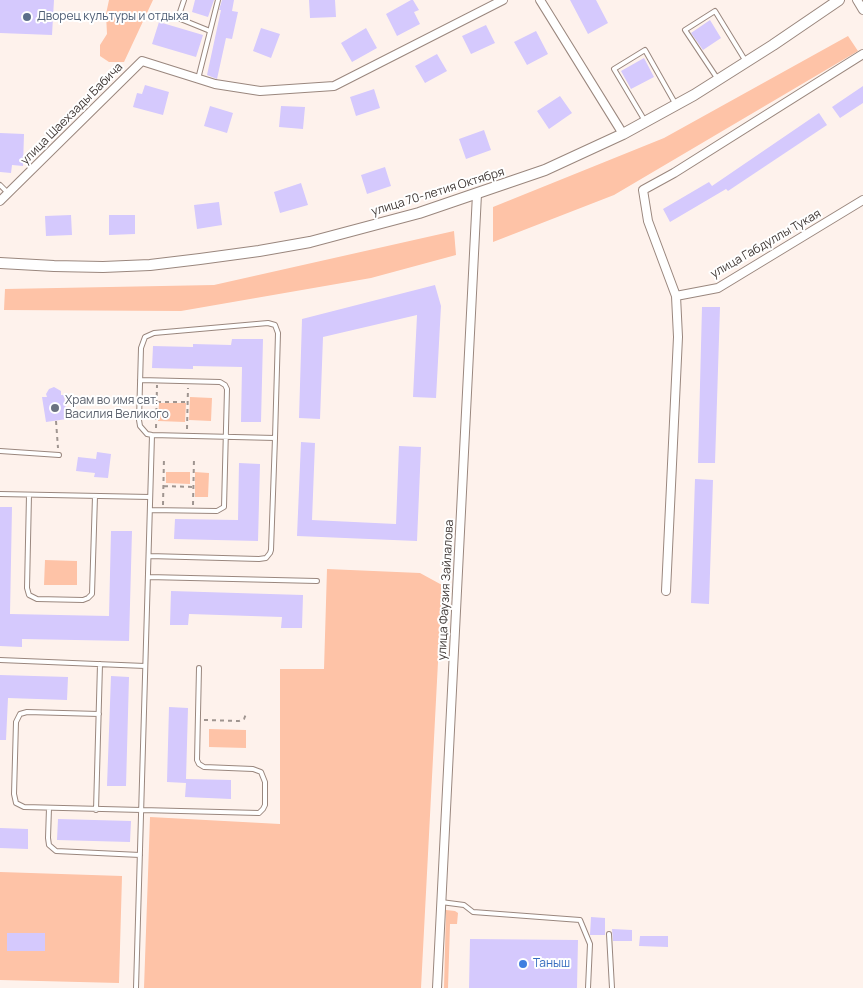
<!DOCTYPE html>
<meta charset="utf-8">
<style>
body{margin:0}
canvas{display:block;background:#fef2ec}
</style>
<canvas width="863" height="988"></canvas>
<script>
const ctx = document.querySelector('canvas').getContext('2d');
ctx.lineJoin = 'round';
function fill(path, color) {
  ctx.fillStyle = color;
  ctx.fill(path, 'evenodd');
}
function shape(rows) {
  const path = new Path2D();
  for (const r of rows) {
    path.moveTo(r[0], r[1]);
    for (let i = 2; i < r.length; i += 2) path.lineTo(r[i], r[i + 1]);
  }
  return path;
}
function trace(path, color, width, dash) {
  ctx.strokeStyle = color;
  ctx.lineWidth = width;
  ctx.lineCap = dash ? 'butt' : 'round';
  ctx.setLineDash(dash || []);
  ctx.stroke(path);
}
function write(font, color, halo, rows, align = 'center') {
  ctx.font = font + ' Manrope,sans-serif';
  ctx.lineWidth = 4;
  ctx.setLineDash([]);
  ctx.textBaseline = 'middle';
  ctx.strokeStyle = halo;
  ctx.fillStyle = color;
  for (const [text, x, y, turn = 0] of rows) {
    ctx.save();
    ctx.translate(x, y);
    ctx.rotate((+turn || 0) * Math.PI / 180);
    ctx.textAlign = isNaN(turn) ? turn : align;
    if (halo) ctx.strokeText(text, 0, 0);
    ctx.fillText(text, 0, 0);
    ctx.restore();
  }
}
const green = shape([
 [109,0,153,0,124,62,109,62,100,56,100,45,107,34,106,14],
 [848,36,858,51,614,195,493,242,493,207,664,138],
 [454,231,456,255,371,278,181,311,4,310,5,289,214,285],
 [190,397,212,398,211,421,189,420],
 [159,403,186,403,185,422,158,421],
 [166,472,190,472,190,484,166,483],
 [195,472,209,473,208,497,195,497],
 [45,560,77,561,77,585,44,585],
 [327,569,420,573,442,585,421,988,144,988,150,817,280,824,280,669,324,669],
 [209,729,246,730,246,748,209,747],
 [0,872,122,876,119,983,0,980],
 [446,910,455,911,458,913,457,924,450,924,448,988,444,988]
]);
const building = shape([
 [0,0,54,0,52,35,0,33],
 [195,0,214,0,208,17,192,12],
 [222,0,234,0,232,11,238,12,232,39,226,38,217,79,207,75,221,10,219,10],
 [309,0,335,0,336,17,310,18],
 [411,0,413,0,419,10,414,12,420,24,397,36,386,14],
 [570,0,596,0,608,23,588,34],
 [710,20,721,38,703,50,691,33],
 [159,22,203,35,196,57,152,44],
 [486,25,495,43,471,54,462,36],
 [261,28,280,34,271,58,253,51],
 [366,28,377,48,352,62,341,43],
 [536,31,548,54,527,65,514,42],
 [437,54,447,71,425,83,415,66],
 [644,58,654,77,631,89,621,71],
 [145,85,169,92,163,115,133,107,137,93,142,94],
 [863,86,863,103,840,118,832,107],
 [374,89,380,108,356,116,350,97],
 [560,96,572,113,549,129,537,111],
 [210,106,233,113,227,133,204,126],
 [281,106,305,107,303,129,279,127],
 [819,113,827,125,728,191,726,189,670,222,663,209,709,182,712,186],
 [484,130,491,150,466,159,459,139],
 [0,133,24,134,23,166,12,165,11,173,0,172],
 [385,167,391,186,367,194,361,175],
 [301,183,308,205,280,213,274,192],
 [219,202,222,225,197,229,194,205],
 [71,215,72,235,46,236,45,216],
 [109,215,135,215,135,234,109,235],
 [435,285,441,306,436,398,413,397,417,315,323,337,320,419,299,418,302,319],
 [702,307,720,307,715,463,698,463],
 [232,339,263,339,261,422,241,422,242,367,193,366,193,369,152,368,153,346,193,347,193,344,231,345],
 [54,387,61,391,61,395,64,395,67,419,46,422,42,397,47,397,46,394,49,389],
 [301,442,315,443,312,520,396,524,399,446,421,447,417,541,297,536],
 [97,452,111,454,108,478,94,477,95,473,76,471,78,457,96,459],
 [239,463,260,464,258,541,174,539,175,519,238,520],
 [695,479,713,480,709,604,691,603],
 [0,507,12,507,10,614,109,616,111,531,132,531,129,641,22,639,22,647,0,646],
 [171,591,303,595,302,628,281,628,282,617,189,614,188,625,170,625],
 [0,675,68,677,67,700,8,698,6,740,0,740],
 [111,676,129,677,126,786,107,786],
 [169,707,188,708,186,779,231,780,231,799,185,797,186,783,167,782],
 [58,819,131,821,130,842,57,840],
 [0,828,28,829,28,849,0,848],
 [591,917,605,918,605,935,590,935],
 [612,929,632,930,632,941,613,941],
 [7,933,45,933,45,951,7,951],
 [640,936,668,936,668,947,639,946],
 [470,939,578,940,577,988,469,988]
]);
const path = shape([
 [157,402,187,402],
 [56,421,58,448],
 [156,428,157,385],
 [187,429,188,388],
 [164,486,193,487],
 [163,505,164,457],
 [193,505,194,458],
 [204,720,239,721,244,719,246,714]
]);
const service = shape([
 [184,0,178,18,210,31],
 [717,78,685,30,715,11,745,60],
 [198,79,218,0],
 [645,121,614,69,645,50,675,103],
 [0,185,8,193],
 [140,380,220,382,225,385,227,389,224,507,217,511,150,510],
 [0,451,59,455],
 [0,494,150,497],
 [29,495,27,588,29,595,37,599,83,600,88,598,92,594,95,496],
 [149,556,259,559,266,558,270,553,271,550,275,438,278,333,275,325,268,323,154,333,145,337,141,348,139,420,140,426,147,434,152,435,275,438],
 [148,577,317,581],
 [0,660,145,666],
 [99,714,27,712,20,714,16,722,14,794,16,803,24,807,259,813,263,809,265,805,265,782,261,772,253,769,204,767,199,764,197,760,199,668],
 [49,808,48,838,49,845,56,851,140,855],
 [96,810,100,664],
 [441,902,464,905,473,912,580,920,590,944,588,988],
 [609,934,612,988],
 [136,988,152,435]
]);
const minor = shape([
 [540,0,623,134],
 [857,0,863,10],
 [0,201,142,61,215,84,260,91,334,86,503,0],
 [676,296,718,288,863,200],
 [666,591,678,337,676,296,648,221,643,190,674,173,863,54],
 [437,988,477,194]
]);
const secondary = shape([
 [0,263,54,266,103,267,150,265,200,259,259,251,310,242,419,213,545,170,623,134,694,95,773,45,839,0]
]);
const markers = [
 [27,17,5,"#5c6f8a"],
 [55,408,5,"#6b7280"],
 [523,964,5,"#3f7fe0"]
];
const serviceNames = [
 ["Дворец культуры и отдыха",37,17]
];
const streetNames = [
 ["улица Шаехзады Бабича",72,114,-45],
 ["улица 70-летия Октября",438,192,-17],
 ["улица Габдуллы Тукая",766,244,-30],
 ["улица Фаузия Зайлалова",446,590,-87]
];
const worshipNames = [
 ["Храм во имя свт.",65,401],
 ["Василия Великого",65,415]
];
const shopNames = [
 ["Таныш",533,964]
];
fill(green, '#fec3a7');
fill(building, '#d5c9fd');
trace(service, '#9a877e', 6);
trace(minor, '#9a877e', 10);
trace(secondary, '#9a877e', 12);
trace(path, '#9f9590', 2, [4, 4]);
trace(service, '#fff', 4);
trace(minor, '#fff', 8);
trace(secondary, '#fff', 10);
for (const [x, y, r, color] of markers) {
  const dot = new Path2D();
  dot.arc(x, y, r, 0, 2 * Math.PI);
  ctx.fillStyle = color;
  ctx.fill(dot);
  trace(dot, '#fff', 2);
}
write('12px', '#4e5e75', '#fff', serviceNames, 'left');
write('12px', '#413936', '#fff', streetNames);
write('12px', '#5b616d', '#fff', worshipNames, 'left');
write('12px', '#366cbe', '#fff', shopNames, 'left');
</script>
